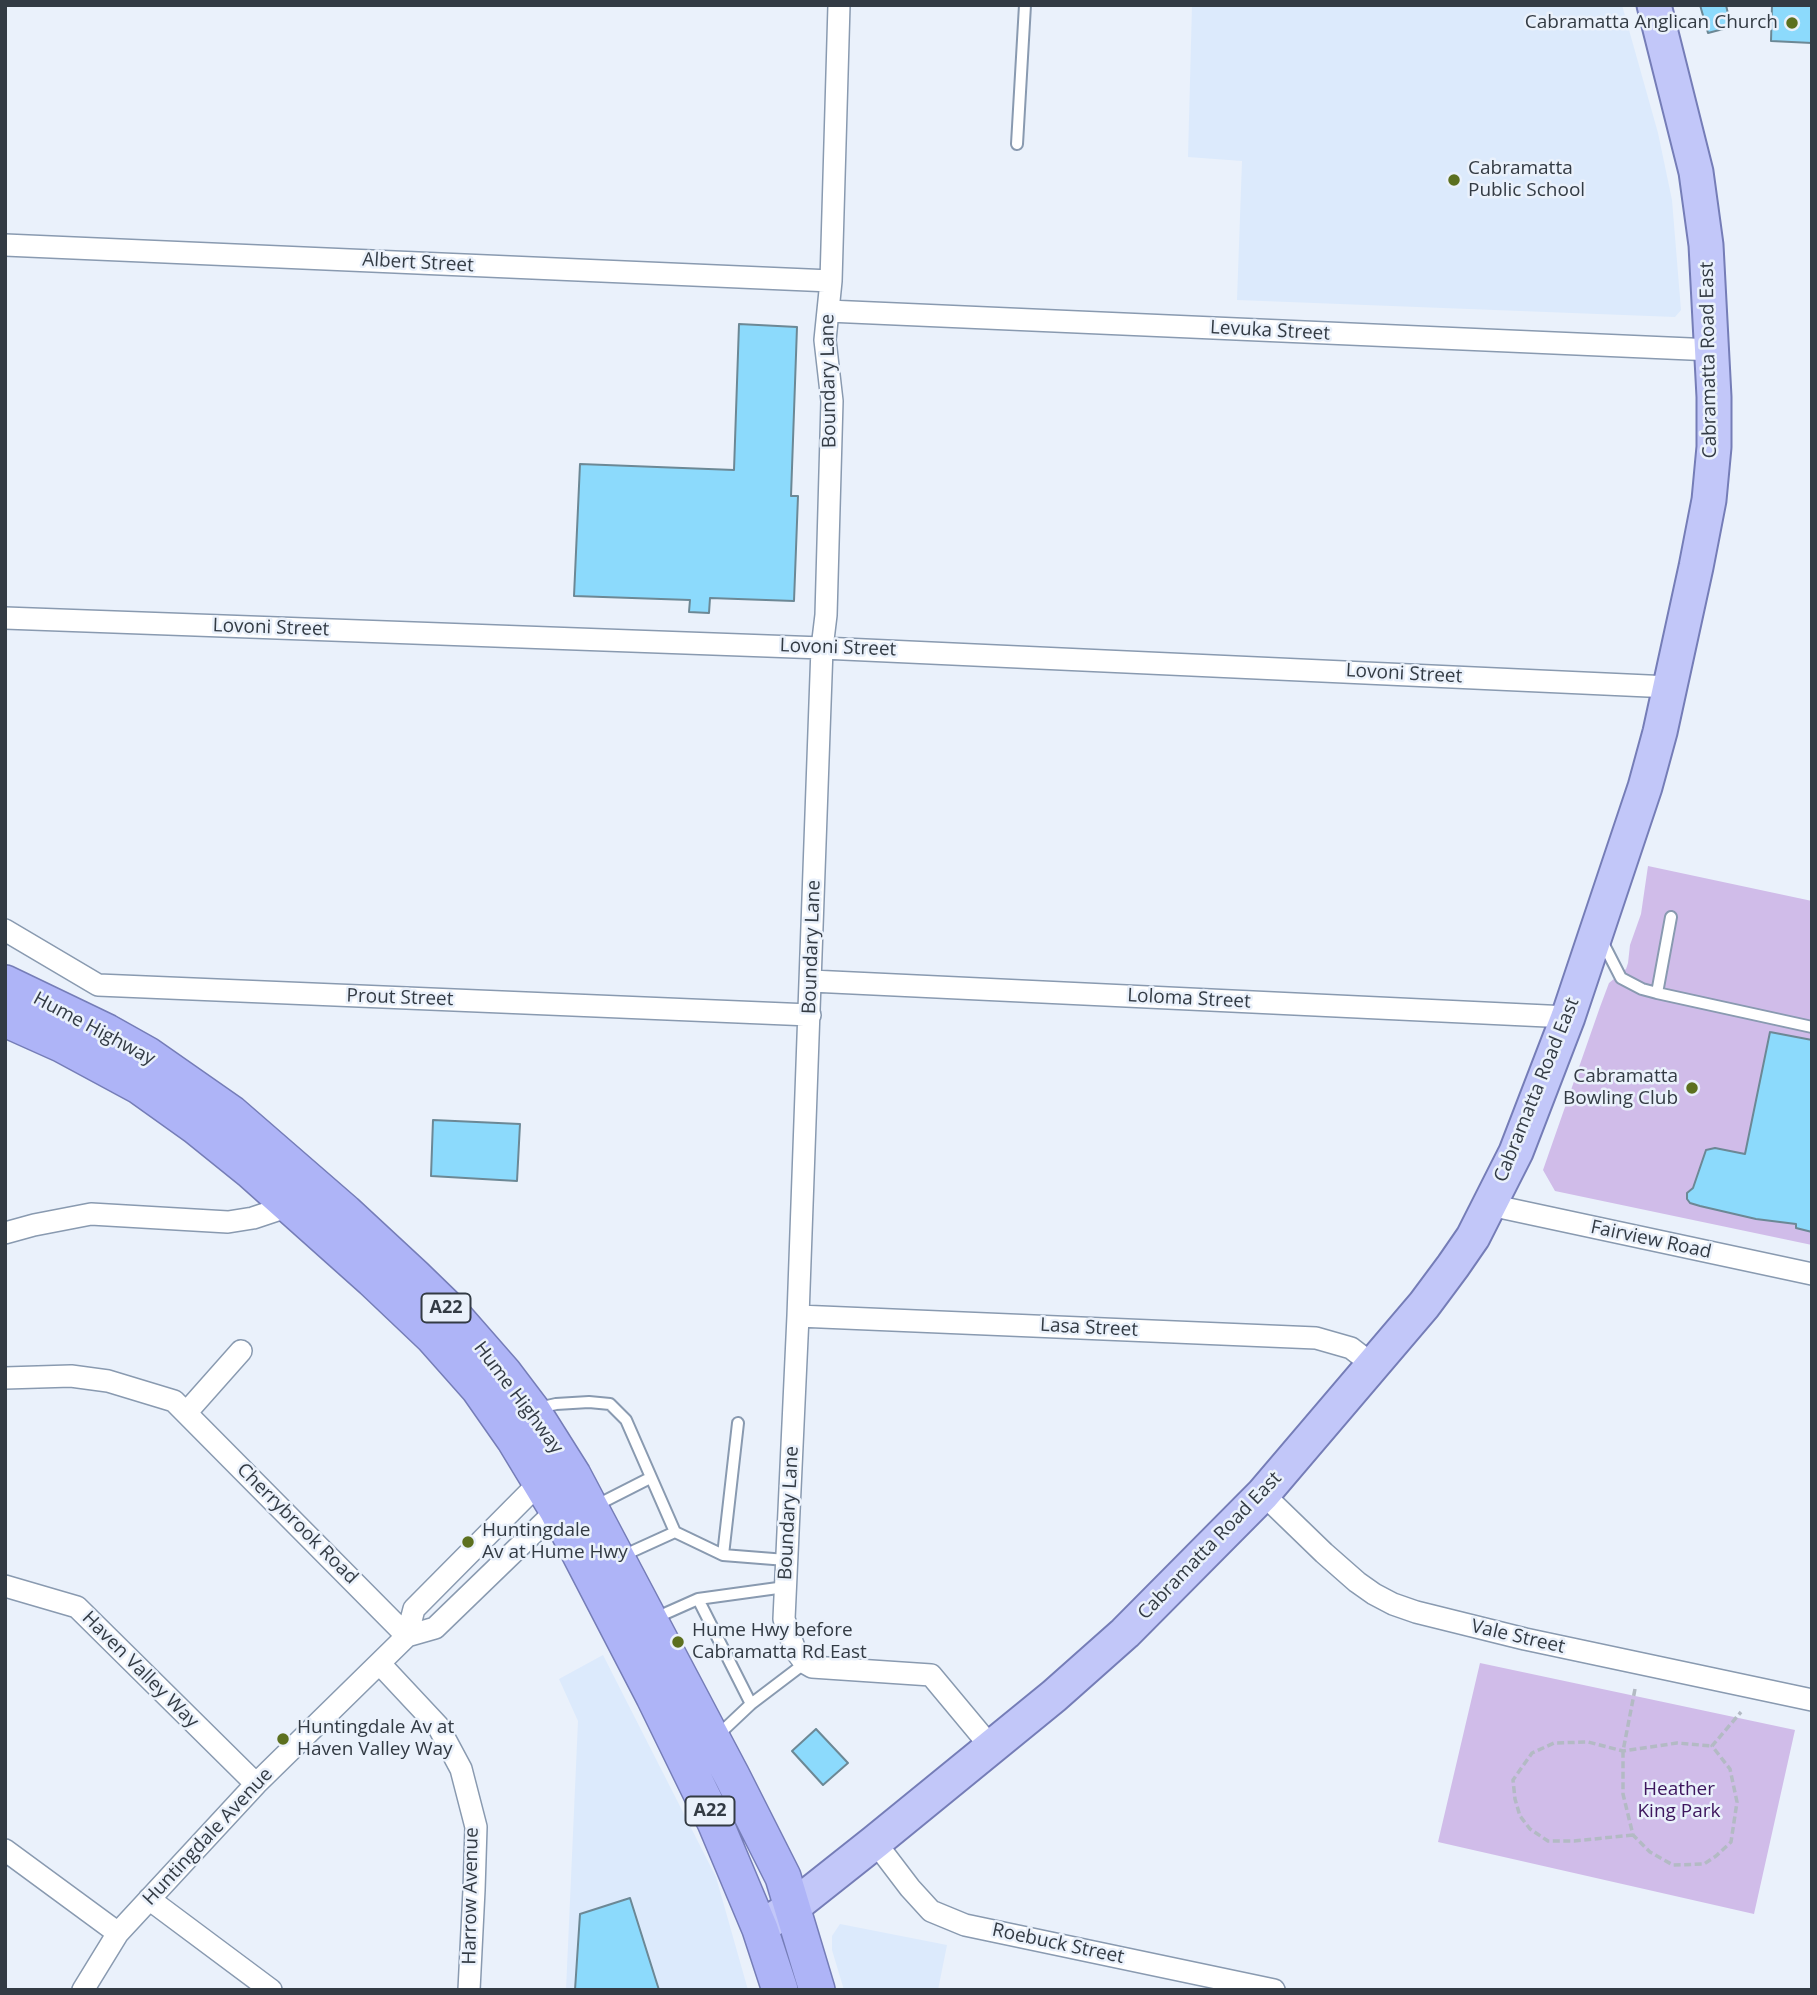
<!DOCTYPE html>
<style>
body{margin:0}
#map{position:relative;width:1817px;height:1995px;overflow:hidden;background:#eaf1fb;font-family:"Open Sans",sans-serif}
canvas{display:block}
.frame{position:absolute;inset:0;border:7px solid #333b44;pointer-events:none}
</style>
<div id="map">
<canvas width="1817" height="1995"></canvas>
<div class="frame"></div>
</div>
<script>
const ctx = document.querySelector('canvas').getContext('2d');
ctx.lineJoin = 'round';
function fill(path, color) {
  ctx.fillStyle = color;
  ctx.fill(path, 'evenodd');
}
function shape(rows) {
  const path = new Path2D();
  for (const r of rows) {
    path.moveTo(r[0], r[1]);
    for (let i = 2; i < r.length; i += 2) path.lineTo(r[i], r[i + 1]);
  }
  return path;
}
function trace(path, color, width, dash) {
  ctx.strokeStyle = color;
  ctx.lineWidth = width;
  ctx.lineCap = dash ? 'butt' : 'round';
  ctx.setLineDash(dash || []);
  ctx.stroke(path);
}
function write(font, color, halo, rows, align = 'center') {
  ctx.font = font + ' "Open Sans",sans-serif';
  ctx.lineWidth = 5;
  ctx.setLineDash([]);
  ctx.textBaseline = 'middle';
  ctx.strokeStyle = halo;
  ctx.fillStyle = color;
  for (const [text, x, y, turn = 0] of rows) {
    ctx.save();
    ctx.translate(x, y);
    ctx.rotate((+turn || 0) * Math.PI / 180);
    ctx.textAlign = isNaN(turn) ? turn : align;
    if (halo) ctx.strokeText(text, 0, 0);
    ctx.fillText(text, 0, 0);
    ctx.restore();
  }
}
const built = shape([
 [1192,5,1622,5,1658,133,1672,200,1681,310,1675,317,1237,300,1242,161,1188,157],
 [603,1655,716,1877,748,1990,566,1990,578,1721,559,1679],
 [840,1924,947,1945,938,1990,844,1990,832,1950,832,1936]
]);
const green = shape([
 [1648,866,1812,901,1812,1245,1555,1191,1543,1170,1600,1007,1609,983,1626,969,1628,963,1630,945,1641,914],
 [1480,1663,1795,1730,1754,1914,1438,1842]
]);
const building = shape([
 [1700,5,1726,5,1731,27,1708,33,1700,5],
 [1772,5,1812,5,1812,43,1771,41,1772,5],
 [739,324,797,327,791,496,798,496,794,601,710,598,709,613,689,612,690,600,574,596,580,464,734,470,739,324],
 [1770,1032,1812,1040,1812,1232,1796,1228,1796,1224,1756,1219,1700,1206,1690,1203,1687,1199,1687,1193,1693,1188,1706,1150,1715,1148,1745,1154,1770,1032],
 [433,1120,520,1124,517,1181,431,1176,433,1120],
 [816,1729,848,1763,823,1785,792,1751,816,1729],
 [630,1898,659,1990,575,1990,580,1914,630,1898]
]);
const path = shape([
 [1635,1689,1623,1751,1623,1794,1633,1835,1650,1852,1673,1865,1704,1864,1716,1856,1731,1842,1737,1802,1730,1769,1712,1746,1741,1712],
 [1633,1835,1574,1841,1548,1841,1530,1829,1520,1816,1515,1799,1513,1780,1532,1753,1554,1743,1588,1742,1623,1751,1677,1743,1712,1746]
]);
const service = shape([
 [1017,144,1025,5],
 [1601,939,1621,978,1642,989,1657,993,1671,917],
 [1657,993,1812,1027],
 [538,1408,556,1404,589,1402,610,1404,626,1420,675,1532,723,1555,786,1560],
 [593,1507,650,1478],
 [723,1555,738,1423],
 [620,1557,675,1532],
 [698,1599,751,1704],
 [653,1619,698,1599,785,1587],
 [716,1737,751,1704,805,1663]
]);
const minor = shape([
 [839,5,831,281,825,340,832,401,826,615,822,648,798,1316,784,1619,795,1650,805,1663,812,1667,931,1675,991,1747],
 [5,245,831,281],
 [828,311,1713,350],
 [5,618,822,648,1670,687],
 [5,930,98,985,810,1015],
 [811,981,1568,1017],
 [1490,1205,1812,1274],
 [5,1233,34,1225,91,1214,228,1222,253,1218,289,1206],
 [798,1316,1316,1338,1351,1348,1373,1365],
 [5,1378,71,1376,108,1381,174,1401,407,1636],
 [186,1413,241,1351],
 [1263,1494,1324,1553,1357,1582,1374,1594,1393,1604,1416,1612,1525,1639,1812,1700],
 [5,1586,77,1607,256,1784],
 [407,1636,435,1628,557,1510],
 [380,1664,438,1726,461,1769,476,1827,474,1890,469,1990],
 [875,1842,910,1888,931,1911,965,1925,1274,1990],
 [5,1850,118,1933],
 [149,1899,271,1990],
 [83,1990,118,1933,256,1784,407,1636,414,1609,540,1482]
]);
const primary = shape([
 [770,1921,793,1907,875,1842,1054,1696,1125,1633,1263,1494,1424,1305,1453,1266,1473,1237,1516,1152,1568,1017,1645,787,1660,732,1696,567,1709,500,1714,447,1714,397,1706,245,1696,172,1654,5]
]);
const trunk = shape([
 [5,983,107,1032,148,1055,231,1113,345,1212,414,1276,448,1309,504,1373,532,1410,573,1475,732,1776,783,1877,817,1990],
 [5,1019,63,1045,139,1086,195,1126,252,1172,373,1280,432,1336,479,1389,514,1439,557,1510,654,1697,715,1822,760,1929,780,1990]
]);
const markers = [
 [1792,23,7,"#5c701f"],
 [1454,180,7,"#5c701f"],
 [1692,1088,7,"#5c701f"],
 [468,1542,7,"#5c701f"],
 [678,1642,7,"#5c701f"],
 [283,1739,7,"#5c701f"]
];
const shields = [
 [446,1308,49],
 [710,1811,49]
];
const shieldNames = [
 ["A22",446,1308],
 ["A22",710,1811]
];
const poiNames = [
 ["Cabramatta Anglican Church",1778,23,"right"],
 ["Cabramatta",1468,169],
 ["Public School",1468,191],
 ["Cabramatta",1678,1077,"right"],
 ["Bowling Club",1678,1099,"right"],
 ["Huntingdale",482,1531],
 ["Av at Hume Hwy",482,1553],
 ["Hume Hwy before",692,1631],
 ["Cabramatta Rd East",692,1653],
 ["Huntingdale Av at",297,1728],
 ["Haven Valley Way",297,1750]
];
const streetNames = [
 ["Albert Street",418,263,3],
 ["Levuka Street",1270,331,3],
 ["Cabramatta Road East",1709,360,-91],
 ["Boundary Lane",829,381,-91],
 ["Lovoni Street",271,628,2],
 ["Lovoni Street",838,648,2],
 ["Lovoni Street",1404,674,3],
 ["Boundary Lane",812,947,-88],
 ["Prout Street",400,998,2],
 ["Loloma Street",1189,999,3],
 ["Hume Highway",94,1029,28],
 ["Cabramatta Road East",1537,1090,-68],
 ["Fairview Road",1651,1240,12],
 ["Lasa Street",1089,1328,3],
 ["Hume Highway",518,1398,53],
 ["Boundary Lane",789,1513,-87],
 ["Cherrybrook Road",297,1524,45],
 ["Cabramatta Road East",1210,1546,-46],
 ["Vale Street",1518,1637,13],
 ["Haven Valley Way",140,1670,45],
 ["Huntingdale Avenue",208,1837,-47],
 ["Harrow Avenue",471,1896,-89],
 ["Roebuck Street",1058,1944,12]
];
const parkNames = [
 ["Heather",1679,1790],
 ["King Park",1679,1812]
];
fill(built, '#dceafc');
fill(green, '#d0bce9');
fill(building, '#8cdafc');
trace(building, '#6c8895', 2);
trace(service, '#899ab0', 14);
trace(minor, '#899ab0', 24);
trace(primary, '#757db7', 37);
trace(trunk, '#757db7', 38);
trace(path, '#b3bac4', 3.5, [7, 3.5]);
trace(service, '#fff', 10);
trace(minor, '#fff', 21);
trace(primary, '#c2c7f9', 33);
trace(trunk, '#aeb4f7', 35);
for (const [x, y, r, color] of markers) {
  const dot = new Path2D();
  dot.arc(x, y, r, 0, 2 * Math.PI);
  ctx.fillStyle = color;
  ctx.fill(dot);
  trace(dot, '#eaf1fb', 2.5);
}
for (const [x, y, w] of shields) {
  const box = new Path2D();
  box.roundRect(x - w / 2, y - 14.5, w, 29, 5);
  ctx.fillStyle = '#eaf1fb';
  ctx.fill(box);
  trace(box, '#333b44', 2);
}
write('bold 18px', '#333b44', null, shieldNames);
write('19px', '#333b44', '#eaf1fb', poiNames, 'left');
write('19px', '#333b44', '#eaf1fb', streetNames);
write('19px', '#3d165d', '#eaf1fb', parkNames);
</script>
